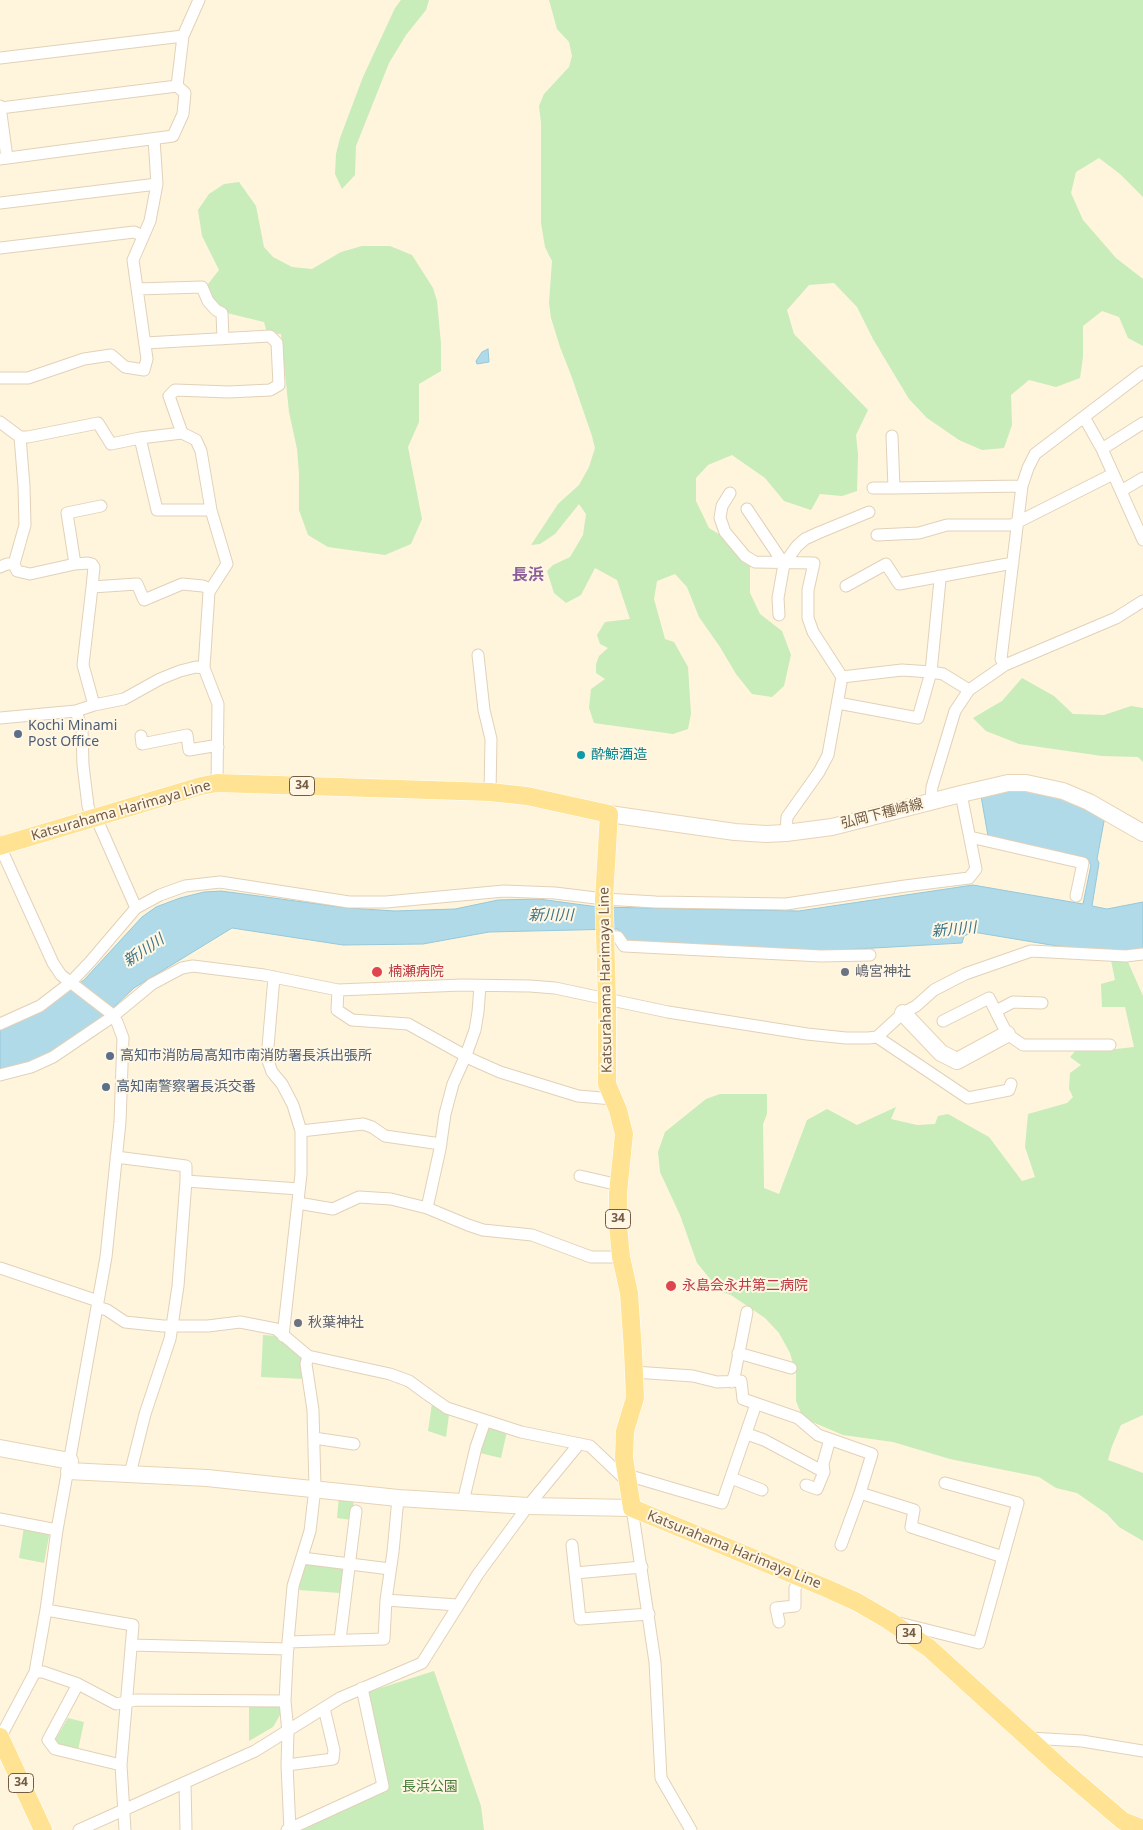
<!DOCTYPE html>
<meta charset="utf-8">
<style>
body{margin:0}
canvas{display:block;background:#fef5dc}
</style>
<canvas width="1143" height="1830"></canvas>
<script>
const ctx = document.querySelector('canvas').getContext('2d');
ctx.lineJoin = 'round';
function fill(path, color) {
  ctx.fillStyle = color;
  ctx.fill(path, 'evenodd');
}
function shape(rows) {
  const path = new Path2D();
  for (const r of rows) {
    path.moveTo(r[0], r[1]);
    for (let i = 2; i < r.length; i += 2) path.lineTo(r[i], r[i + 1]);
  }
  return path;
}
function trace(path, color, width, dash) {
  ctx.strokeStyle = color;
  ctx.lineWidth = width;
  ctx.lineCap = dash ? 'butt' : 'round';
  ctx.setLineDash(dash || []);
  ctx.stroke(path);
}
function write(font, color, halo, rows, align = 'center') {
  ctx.font = font + ' "Noto Sans","Noto Sans JP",sans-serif';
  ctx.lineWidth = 4;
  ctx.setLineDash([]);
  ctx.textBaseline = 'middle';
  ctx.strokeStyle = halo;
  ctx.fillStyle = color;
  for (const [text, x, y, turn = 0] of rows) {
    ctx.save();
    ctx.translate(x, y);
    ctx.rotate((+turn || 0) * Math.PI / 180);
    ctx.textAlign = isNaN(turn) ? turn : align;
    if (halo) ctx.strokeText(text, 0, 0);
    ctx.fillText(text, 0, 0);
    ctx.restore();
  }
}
const green = shape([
 [401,0,429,0,426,10,406,35,389,63,356,146,355,175,342,189,335,174,336,154,340,138,363,77,395,8],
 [549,0,1143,0,1143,197,1120,174,1099,158,1076,172,1071,193,1083,220,1116,258,1143,279,1143,346,1128,338,1119,317,1102,311,1083,326,1083,357,1080,378,1056,387,1029,380,1011,395,1012,425,1004,448,982,450,959,440,927,418,909,399,873,339,857,307,834,283,809,285,787,310,794,334,868,410,856,435,858,455,857,491,842,496,820,494,811,510,784,501,765,478,732,455,708,465,696,478,696,501,709,528,732,542,750,565,750,593,760,614,782,631,791,655,784,686,772,697,752,694,736,674,720,647,699,617,687,587,675,574,657,581,654,599,665,639,674,642,688,667,691,714,688,729,673,734,594,723,589,708,591,689,605,679,596,673,596,664,599,656,608,648,600,644,597,635,605,622,630,619,617,580,595,568,581,595,566,603,554,593,547,571,553,565,570,557,583,535,586,514,579,504,555,534,540,544,531,545,558,504,579,485,589,467,595,448,592,436,571,375,560,347,551,318,549,303,552,261,545,247,541,223,541,123,539,106,544,94,569,67,572,56,569,42,557,29],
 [239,182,256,206,264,247,273,257,292,267,312,269,341,252,362,246,390,246,412,255,433,288,437,301,441,344,441,371,419,384,419,422,408,447,422,519,411,544,385,555,328,547,308,535,299,510,299,473,297,449,289,412,281,334,267,333,264,322,227,313,209,295,208,284,219,270,202,236,198,210,209,194,224,184],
 [1022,678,1054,696,1073,714,1104,715,1131,706,1143,708,1143,762,1138,757,1102,756,1019,744,986,731,973,718,1002,701],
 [1111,960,1128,962,1143,996,1143,1415,1121,1425,1112,1446,1108,1460,1143,1473,1143,1541,1119,1527,1107,1514,1077,1493,1056,1488,1039,1477,950,1459,893,1442,843,1435,803,1418,796,1401,796,1374,790,1353,779,1333,765,1318,731,1295,720,1291,697,1263,680,1215,660,1172,658,1152,665,1132,706,1099,720,1094,767,1094,767,1114,763,1124,764,1188,779,1194,807,1120,827,1109,857,1125,896,1107,891,1119,917,1125,935,1124,938,1116,948,1114,989,1137,1022,1181,1035,1177,1025,1147,1028,1114,1067,1103,1073,1097,1069,1089,1070,1073,1081,1065,1070,1057,1077,1049,1099,1051,1134,1047,1125,1007,1102,1007,1101,984,1115,980],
 [263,1335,278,1336,303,1357,305,1379,261,1377],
 [432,1403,443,1412,449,1415,446,1437,428,1431],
 [486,1426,507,1431,501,1458,480,1453],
 [339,1496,354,1498,352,1520,337,1518],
 [24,1527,50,1531,44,1563,19,1558],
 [304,1563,343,1568,340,1593,299,1590],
 [434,1671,481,1806,484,1830,298,1830,388,1790,368,1692],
 [249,1706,280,1707,280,1715,273,1727,249,1741],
 [68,1718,84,1722,78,1750,58,1746,55,1740]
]);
const water = shape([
 [488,349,489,362,477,364,476,361,482,352,488,349],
 [1023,788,1051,795,1105,816,1097,859,1099,863,1092,906,1107,909,1143,902,1143,950,1127,952,1075,949,973,932,964,936,962,943,804,952,625,942,618,929,489,932,423,944,343,945,232,928,134,988,100,1020,83,1030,49,1054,25,1065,0,1071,0,1029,45,1008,84,980,142,917,156,907,180,898,204,892,221,891,348,908,395,911,455,909,498,900,539,899,598,907,799,911,973,885,1083,904,1091,865,1087,858,988,836,981,796,1023,788]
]);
const street = shape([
 [183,36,199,0],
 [0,58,183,36,177,86,185,93,183,114,173,136,0,159],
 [0,106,7,158],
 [0,108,177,86],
 [0,203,157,184],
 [0,248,134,232,143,236],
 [137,289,202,287,208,301,216,310,222,313,223,339],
 [145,343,270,336,277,343,279,385,270,390,229,392,175,390,169,396,182,433,196,440,201,451,211,510,227,564,209,592,204,668,218,704,217,783],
 [0,378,28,378,84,359,111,355,125,367,144,370,147,359,133,260,150,221,157,184,154,139],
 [1084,417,1102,449,1143,423],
 [0,422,20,437,28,437,98,423,111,444,140,438],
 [182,433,140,438,157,510,211,510],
 [892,436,894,488,1022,486],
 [1102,449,1143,540],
 [873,488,894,488],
 [1121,491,1143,478],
 [730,493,722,506,720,518,725,532,745,556,755,562,814,563,808,590,808,618,813,632,842,677,828,755,819,772,787,817,786,833],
 [747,509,784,564],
 [877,535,919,533,947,525,1012,525,1113,474],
 [14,564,17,571,30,574,75,564,67,513,101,506],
 [75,564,88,563,92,564,94,567,92,587,137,584,144,600,182,584,203,586,208,588,209,592],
 [0,567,7,564,14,564,25,525,24,486,20,437],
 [846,586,886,564,899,584,1013,563],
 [92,587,83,665,94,705],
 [779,615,778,598,784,564,797,546,805,539,818,533,869,512],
 [478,655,484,710,491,739,490,792],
 [1005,665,1001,659,1022,486,1028,468,1035,454,1143,372],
 [842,677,902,670,931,672,943,674,969,690],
 [838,703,918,718,931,672,940,580,939,576],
 [76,711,82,730,83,765,88,806,92,819,98,822,136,908],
 [0,718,76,711,94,705,124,699,160,679,180,671,196,667,204,668],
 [141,736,142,744,187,735,189,750,213,746,218,747],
 [931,801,932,787,955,711,969,690,1005,665,1116,618,1143,601],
 [970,837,1083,863,1076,896],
 [0,842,3,853,53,963,61,975,109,1012,117,1022,123,1038,120,1122,106,1257,57,1530,46,1610,35,1672,0,1738],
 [605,936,618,937,624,946,821,956,870,955],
 [274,977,267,1058,272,1072,282,1084,293,1105,301,1131,301,1174,283,1336],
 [338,990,337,1010,352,1020,408,1024,473,1060,500,1072,578,1096,613,1099],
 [996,1011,1013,1002,1042,1003],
 [943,1021,989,998,1007,1034,1023,1045,1110,1045],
 [0,1024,40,1006,70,983,90,962,136,908,160,895,185,886,220,882,349,902,386,902,504,891,555,893,604,899,656,902,786,904,905,886,969,878,976,869,961,794],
 [877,1037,968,1098,1009,1090,1011,1084],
 [0,1075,31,1067,53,1057,112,1017,152,984,182,968,193,966,264,975,338,990,462,985,530,986,555,988,668,1012,807,1034,846,1038,868,1038,877,1037,903,1013,916,1006,934,990,965,974,1031,951,1126,956,1143,954],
 [301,1131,363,1124,372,1127,385,1136,441,1144],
 [116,1157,186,1166,186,1181,299,1189],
 [580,1176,619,1185],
 [298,1203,333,1209,359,1197,391,1199,427,1208,468,1225,483,1230,532,1235,591,1257,621,1257],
 [427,1208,440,1149,445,1114,453,1084,466,1055,475,1030,478,1012,480,986],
 [0,1268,98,1301],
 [97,1307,107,1310,125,1322,163,1326,172,1326,178,1286,186,1181],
 [738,1353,791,1368],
 [634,1372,693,1376,717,1382,741,1381,743,1399,798,1418,818,1435,872,1454,860,1493,914,1510,911,1527,1003,1557],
 [732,1382,735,1373,747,1312],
 [747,1434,764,1440,824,1472],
 [314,1438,354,1444],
 [130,1474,145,1414,170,1339,172,1326,208,1326,240,1322,276,1329,308,1356,390,1374,409,1381,431,1397,447,1408,521,1432,590,1446,629,1483],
 [627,1475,722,1503,756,1404],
 [731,1478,762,1490],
 [806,1485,817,1489,824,1472,823,1464,830,1439],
 [463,1502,476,1447,485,1421],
 [632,1508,655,1662,661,1778,691,1830],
 [0,1519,57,1530],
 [572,1545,575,1573],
 [841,1545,860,1493],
 [302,1558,390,1569],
 [642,1567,575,1573,580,1619,649,1614],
 [386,1600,457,1605],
 [46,1610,133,1625,121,1765,125,1830],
 [779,1622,776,1608,795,1606,795,1588,801,1577],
 [899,1623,979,1643,1018,1503,945,1483],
 [340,1640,356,1511],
 [288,1642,384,1639,386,1600,393,1552,398,1498],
 [131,1645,288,1649],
 [35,1672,43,1672,78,1684,116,1704,136,1700,285,1701],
 [78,1684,48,1740,55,1749,121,1765],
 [1029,1738,1082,1741,1143,1751],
 [287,1765,333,1759,334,1750,324,1708],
 [185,1783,186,1830],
 [79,1830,255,1751,340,1698,422,1663,478,1574,528,1506,579,1444],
 [287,1830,383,1786,362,1688],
 [290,1830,287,1765,288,1732,285,1701,288,1642,293,1586,310,1531,315,1488,313,1410,306,1364,308,1356]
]);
const secondary = shape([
 [609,814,735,832,766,834,786,833,832,827,961,794,1008,783,1026,783,1063,791,1089,802,1143,833],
 [903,1013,941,1053,957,1061,1007,1034],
 [0,1448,70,1461],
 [69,1471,207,1478,398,1498,528,1506,632,1508]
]);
const primary = shape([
 [0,846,201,786,217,783,490,792,527,796,609,814,604,899,607,1000,607,1084,618,1110,624,1134,618,1193,618,1226,621,1257,629,1293,633,1351,635,1398,625,1431,624,1458,632,1508,826,1588,857,1602,888,1620,929,1648,1061,1768,1123,1821,1143,1829],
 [0,1737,43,1830]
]);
const markers = [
 [18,734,5,"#5c6f8a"],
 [581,755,5,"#0f9aa8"],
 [377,972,6,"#e0444e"],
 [845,972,5,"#6b7280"],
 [110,1056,5,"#5c6f8a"],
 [106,1087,5,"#5c6f8a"],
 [671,1286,6,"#e0444e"],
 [298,1323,5,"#6b7280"]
];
const shields = [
 [302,786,25],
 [618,1219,25],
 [909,1634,25],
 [21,1783,25]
];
const shieldNames = [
 ["34",302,786],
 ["34",618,1219],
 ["34",909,1634],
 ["34",21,1783]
];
const serviceNames = [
 ["Kochi Minami",28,726],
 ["Post Office",28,742],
 ["高知市消防局高知市南消防署長浜出張所",120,1056],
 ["高知南警察署長浜交番",116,1087]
];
const cultureNames = [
 ["酔鯨酒造",591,755]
];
const streetNames = [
 ["Katsurahama Harimaya Line",121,811,-16],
 ["弘岡下種崎線",882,814,-14],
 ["Katsurahama Harimaya Line",606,980,-91],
 ["Katsurahama Harimaya Line",734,1550,22]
];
const healthNames = [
 ["楠瀬病院",388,972],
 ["永島会永井第二病院",682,1286]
];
const worshipNames = [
 ["嶋宮神社",855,972],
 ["秋葉神社",308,1323]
];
const parkNames = [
 ["長浜公園",430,1787]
];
const waterNames = [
 ["新川川",551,916],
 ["新川川",954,930,-5],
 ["新川川",144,951,-34]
];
const quarterNames = [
 ["長浜",528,575]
];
fill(green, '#c8ecba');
fill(water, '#b0dae8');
trace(water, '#95c8db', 1);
trace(street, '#e2d1b8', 13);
trace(secondary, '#e8d3b5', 18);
trace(primary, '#fff', 19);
trace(street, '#fff', 11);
trace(secondary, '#fff', 16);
trace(primary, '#ffe392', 18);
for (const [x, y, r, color] of markers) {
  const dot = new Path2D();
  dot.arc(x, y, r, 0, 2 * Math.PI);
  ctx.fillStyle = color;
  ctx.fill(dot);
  trace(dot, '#fff7e4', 2);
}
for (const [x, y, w] of shields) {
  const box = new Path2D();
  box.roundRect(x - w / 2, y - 9.5, w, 19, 4);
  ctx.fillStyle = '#fff7e4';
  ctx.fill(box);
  trace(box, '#745b43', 1);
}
write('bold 12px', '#745b43', null, shieldNames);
write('14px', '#4e5e75', '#fff7e4', serviceNames, 'left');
write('14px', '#0d838f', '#fff7e4', cultureNames, 'left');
write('14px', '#745b43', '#fff7e4', streetNames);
write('14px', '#be3a42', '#fff7e4', healthNames, 'left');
write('14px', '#5b616d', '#fff7e4', worshipNames, 'left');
write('14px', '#467c3a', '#fff7e4', parkNames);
write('italic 15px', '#3c748b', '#fff7e4', waterNames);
write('bold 16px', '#8c5e99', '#fff7e4', quarterNames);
</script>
